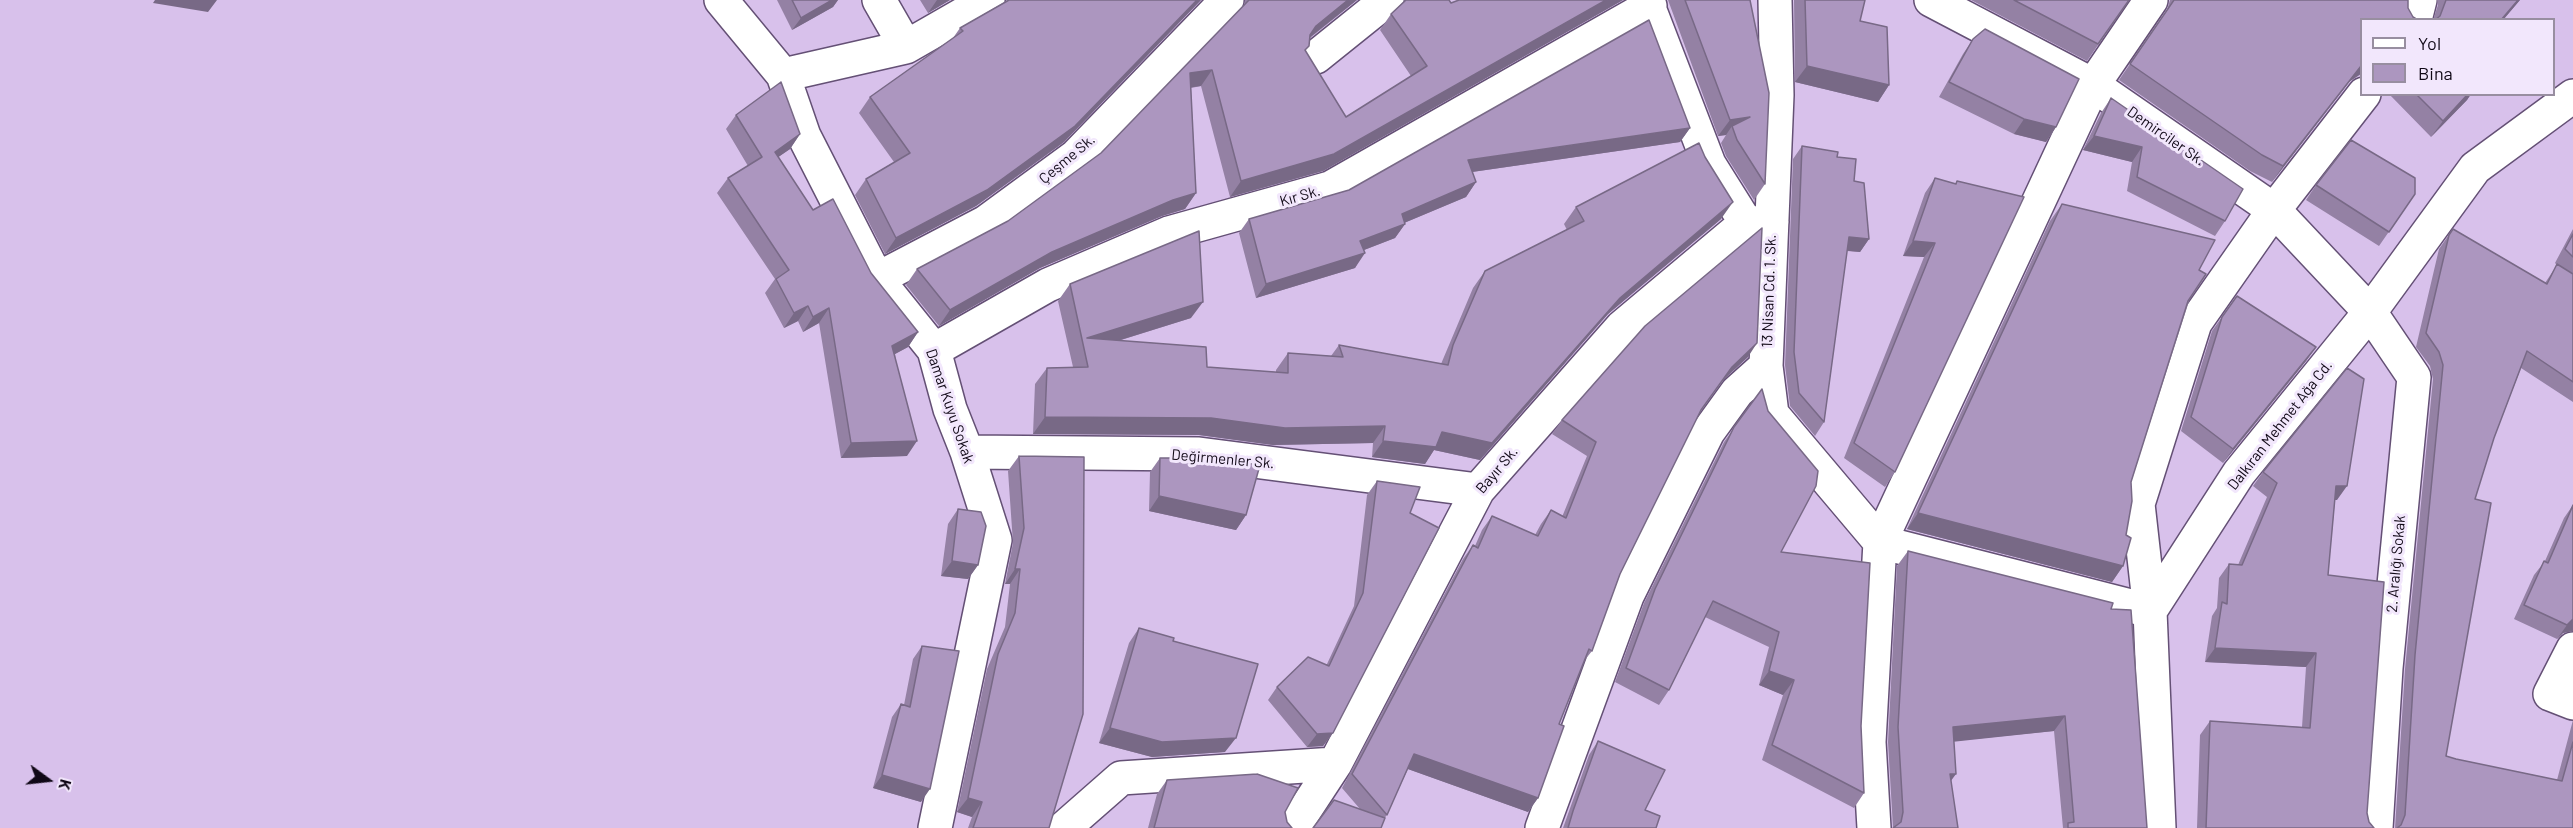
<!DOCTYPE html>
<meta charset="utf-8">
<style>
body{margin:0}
#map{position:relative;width:2573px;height:828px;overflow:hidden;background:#d8c1eb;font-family:Barlow,sans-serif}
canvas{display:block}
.legend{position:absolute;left:2360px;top:18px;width:195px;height:78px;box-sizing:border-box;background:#f2e7fc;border:2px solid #988ea0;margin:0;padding:8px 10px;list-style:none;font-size:18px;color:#100816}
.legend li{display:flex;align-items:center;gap:12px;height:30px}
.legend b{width:30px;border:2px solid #988ea0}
.north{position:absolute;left:18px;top:750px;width:60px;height:60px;-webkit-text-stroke:4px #f2e7fc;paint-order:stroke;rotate:105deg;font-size:16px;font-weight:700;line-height:24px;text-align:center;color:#100816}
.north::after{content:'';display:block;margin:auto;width:21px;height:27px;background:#100816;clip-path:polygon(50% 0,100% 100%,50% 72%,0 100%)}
</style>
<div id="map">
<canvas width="2573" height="828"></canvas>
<ul class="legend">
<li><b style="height:8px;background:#fff"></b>Yol</li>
<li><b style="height:16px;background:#ac96bf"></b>Bina</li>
</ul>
<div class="north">K</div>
</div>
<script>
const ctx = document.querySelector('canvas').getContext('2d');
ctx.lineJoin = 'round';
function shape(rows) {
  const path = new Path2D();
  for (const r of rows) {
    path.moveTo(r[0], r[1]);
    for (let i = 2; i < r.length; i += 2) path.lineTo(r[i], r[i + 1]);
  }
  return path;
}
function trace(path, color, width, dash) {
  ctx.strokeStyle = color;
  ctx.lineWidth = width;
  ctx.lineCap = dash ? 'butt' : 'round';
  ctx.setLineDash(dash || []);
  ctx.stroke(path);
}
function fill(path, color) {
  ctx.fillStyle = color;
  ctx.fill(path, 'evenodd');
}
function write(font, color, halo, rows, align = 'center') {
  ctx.font = font + ' Barlow,sans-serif';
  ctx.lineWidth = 6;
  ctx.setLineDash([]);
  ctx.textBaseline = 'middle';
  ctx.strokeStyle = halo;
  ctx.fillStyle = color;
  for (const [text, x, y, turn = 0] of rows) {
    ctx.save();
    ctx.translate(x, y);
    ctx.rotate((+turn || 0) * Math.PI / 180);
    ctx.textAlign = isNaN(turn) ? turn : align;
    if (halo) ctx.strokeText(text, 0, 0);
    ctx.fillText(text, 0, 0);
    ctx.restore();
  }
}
const minor = shape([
 [721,0,783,75,804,136,877,279,934,350,950,409,967,452,995,540,935,828],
 [879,0,906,47],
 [1646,0,1709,164,1746,223],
 [1775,0,1777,95,1766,366,1772,414,1880,542],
 [1931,0,2093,85,2274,210,2370,312,2414,377,2386,668,2376,828],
 [2415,20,2420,0],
 [1316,57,1387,0],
 [783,75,906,47,988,0],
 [877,279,986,222,1076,156,1227,0],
 [934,350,1048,285,1169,233,1330,188,1650,6],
 [967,452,1199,454,1478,490],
 [1880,542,2150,611,2138,504,2195,323,2274,210,2364,94],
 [2573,649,2550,694,2573,703],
 [1064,828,1121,778,1335,764],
 [1293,828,1335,764,1478,490,1622,327,1746,223,1772,222],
 [1542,828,1627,596,1708,432,1737,392,1766,366],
 [1874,828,1869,742,1880,542,2093,85,2151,0],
 [2159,828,2150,611,2239,473,2370,312,2475,168,2573,96]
]);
const wall = shape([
 [777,0,838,0,833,7,792,30],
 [920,0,950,0,928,13],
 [1007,0,1201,0,1064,142,976,206,885,254,855,195,866,179,894,162,859,113,870,97,953,38,960,28,1006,1],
 [1245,0,1357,0,1310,38,1305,51,1346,117,1411,76,1380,30,1391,14,1405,0,1449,0,1451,3,1459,0,1623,0,1323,171,1230,197,1201,86,1191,88,1196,193,1185,209,1162,216,1040,268,939,326,906,285,917,269,1008,221,1101,153,1245,4],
 [1668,0,1750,0,1765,184,1754,200,1726,156,1721,143,1726,135,1718,136],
 [1794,0,1865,0,1860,21,1889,85,1878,102,1795,82],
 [1971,0,2129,0,2087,61],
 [2170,0,2408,0,2361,20,2349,82,2272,182,2250,171,2119,80,2167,10],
 [2437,0,2520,0,2503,20,2433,20,2438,5],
 [1973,39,2056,127,2046,142,2014,134,1939,97,1963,54],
 [2389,94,2471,94,2467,100,2431,137],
 [2111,98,2225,221,2215,236,2127,191,2132,162,2083,150,2101,113],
 [736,115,800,134,790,149,778,157,813,210,871,273,918,332,908,347,895,354,907,456,841,458,819,323,803,332,798,321,784,328,765,293,775,279,717,193,728,178,748,166,726,129],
 [1690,128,1680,142,1472,172,1476,182,1466,197,1404,223,1405,224,1395,238,1364,250,1355,268,1256,298,1239,233,1249,219,1349,190],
 [1802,146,1837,157,1854,181,1869,239,1860,252,1847,251,1824,422,1815,436,1790,406,1785,365,1793,159],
 [1935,178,1955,184,1957,181,1895,472,1885,487,1844,458,1924,257,1903,256,1925,193],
 [2316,185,2415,194,2379,246,2306,200],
 [2062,204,2199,270,2131,482,2123,566,2112,582,1907,529,2050,221],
 [1576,207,1721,219,1608,314,1480,460,1434,450,1425,464,1372,457,1373,443,1273,445,1199,435,1033,434,1035,384,1047,368,1073,367,1058,301,1070,284,1191,318,1121,340,1207,367,1276,372,1276,370,1288,353,1331,356,1339,345,1441,364,1473,288,1485,271,1567,230,1564,224],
 [2453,229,2545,283,2557,265,2555,263,2573,229,2573,402,2521,368,2494,438,2475,499,2446,756,2456,759,2557,780,2573,720,2573,828,2395,828,2405,669,2433,379,2430,366,2416,347,2439,249],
 [2237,296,2316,347,2306,361,2223,463,2181,431,2212,331],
 [1748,357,1722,381,1700,411,1620,574,1592,651,1584,661,1559,724,1538,798,1528,812,1408,769,1385,818,1360,809,1342,788,1463,559,1473,545,1475,546,1482,530,1492,516,1535,535,1541,524,1551,510,1562,517,1587,456,1552,434,1562,420],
 [1762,389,1781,552,1861,726,1864,793,1854,808,1762,760,1783,695,1759,685,1769,647,1705,617,1669,690,1659,705,1615,682,1644,603,1724,442],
 [1019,456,1049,828,968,828,972,817,957,812,987,669,1005,627,1010,584,1005,584,1013,543,1008,471],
 [1160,458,1246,515,1236,530,1149,511,1150,472],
 [2263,472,2337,500,2335,500,2328,575,2367,813,2369,822,2374,828,2197,828,2200,735,2210,721,2302,727,2306,667,2205,662,2212,616,2217,608,2219,578,2229,564,2238,565,2267,497,2253,486],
 [1377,481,1410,513,1333,733,1323,746,1307,747,1268,700,1277,687,1327,664,1354,606,1367,495],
 [2573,505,2573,631,2563,633,2557,639,2514,619,2534,575,2545,561,2564,518],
 [958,509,978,565,968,579,941,576,948,524],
 [1908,551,2111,609,2147,828,2063,828,2054,731,1954,741,1951,781,1958,828,1893,828,1888,742,1897,566],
 [1139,628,1173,641,1225,752,1152,757,1099,743,1129,643],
 [922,646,921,802,873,788,892,717,901,704,904,705,913,659],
 [1598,741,1645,810,1656,828,1563,828,1589,755],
 [1167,780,1285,812,1287,822,1292,828,1148,828,1157,794]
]);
const shadedWall = shape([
 [155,0,217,0,208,12,153,3],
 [832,0,838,0,833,7,792,30,801,18],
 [937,0,950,0,928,13],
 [1197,0,1201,0,1064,142,976,206,885,254,896,238],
 [1348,0,1357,0,1304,42,1316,26],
 [1606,0,1623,0,1323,171,1230,197,1241,181],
 [2518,0,2520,0,2503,20,2501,20],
 [1807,66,1889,85,1878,102,1795,82],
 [2361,66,2361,74,2349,82,2272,182,2283,166],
 [1212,70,1201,86,1179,89,1190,73],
 [2468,94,2471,94,2467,100,2431,137,2443,121],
 [1750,117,1732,126,1726,135,1718,136,1730,120],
 [2024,119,2056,127,2046,142,2014,134],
 [1690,128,1680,142,1458,174,1468,160],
 [800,134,790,149,764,167,775,152],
 [2094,136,2142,147,2132,162,2083,150],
 [1476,182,1466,197,1392,228,1402,214],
 [1196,193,1185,209,1162,216,1040,268,939,326,950,310,1052,252,1173,200],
 [1733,202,1721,219,1608,314,1480,460,1434,450,1425,464,1372,457,1383,441,1442,432,1620,298],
 [1405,224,1395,238,1351,255,1360,241],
 [1849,237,1869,239,1860,252,1840,250],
 [1913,241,1935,243,1924,257,1903,256],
 [1365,253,1355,268,1256,298,1266,284],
 [1203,302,1191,318,1085,351,1087,338],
 [808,306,798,321,784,328,794,313],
 [829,308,819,323,803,332,813,317],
 [918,332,908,347,882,361,892,346],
 [1757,343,1748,357,1722,381,1732,367],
 [2316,347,2306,361,2223,463,2233,449],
 [1045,417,1211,418,1385,426,1373,443,1273,445,1199,435,1033,434],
 [917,441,907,456,841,458,851,443],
 [2336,486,2347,486,2337,500,2326,500],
 [1159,496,1246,515,1236,530,1149,511],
 [1918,513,2123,566,2112,582,1907,529],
 [952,561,978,565,968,579,941,576],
 [1015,569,1020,569,1010,584,1005,584],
 [2573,619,2573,631,2563,633,2557,639,2567,625],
 [2215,648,2316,653,2306,667,2205,662],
 [1769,671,1794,680,1783,695,1759,685],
 [2065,716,2054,731,1942,743,1953,727],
 [1110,728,1236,738,1225,752,1152,757,1099,743],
 [1333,733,1323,746,1307,747,1317,734],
 [1414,754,1538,798,1528,812,1405,768],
 [1950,774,1956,774,1945,789],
 [882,775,930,789,921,802,873,788],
 [968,798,982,802,972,817,957,812]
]);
const building = shape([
 [792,0,832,0,801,18,792,0],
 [1009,0,1197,0,1075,126,987,190,896,238,866,179,910,153,870,97,963,31,960,28,1009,0],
 [1249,0,1348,0,1316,26,1310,35,1309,46,1305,50,1346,117,1427,66,1391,14,1406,0,1449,0,1451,3,1459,0,1606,0,1334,154,1241,181,1212,70,1190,73,1196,193,1173,200,1052,252,950,310,917,269,1008,221,1101,153,1249,0],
 [1685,0,1750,0,1769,93,1765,184,1737,140,1732,126,1750,117,1730,120,1685,0],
 [1805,0,1865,0,1860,21,1887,27,1889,85,1807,66,1805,0],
 [2014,0,2129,0,2098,44,2014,0],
 [2174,0,2408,0,2408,8,2413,17,2418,20,2361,20,2361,66,2283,166,2262,155,2130,64,2174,0],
 [2446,0,2518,0,2501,20,2435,20,2440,16,2446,0],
 [1649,20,1690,128,1468,160,1476,182,1402,214,1405,224,1360,241,1365,253,1266,284,1249,219,1349,190,1649,20],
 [1985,29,2079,79,2056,127,2024,119,1949,82,1973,39,1985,29],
 [781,82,800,134,775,152,813,210,833,199,871,273,918,332,892,346,917,441,851,443,829,308,813,317,808,306,794,313,776,279,789,270,728,178,762,157,736,115,781,82],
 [2416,94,2468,94,2443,121,2416,94],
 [2111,98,2243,189,2225,221,2137,177,2142,147,2094,136,2111,98],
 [2351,140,2415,178,2415,194,2389,232,2316,185,2351,140],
 [1699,143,1705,157,1733,202,1620,298,1492,443,1442,432,1436,447,1383,441,1385,426,1285,428,1211,418,1045,417,1047,368,1088,367,1070,284,1199,231,1203,302,1087,338,1206,347,1207,367,1288,373,1288,353,1343,357,1339,345,1448,365,1453,345,1485,271,1584,221,1576,207,1699,143],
 [1802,146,1838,152,1837,157,1856,159,1854,181,1864,183,1869,239,1849,237,1824,422,1799,393,1794,352,1802,146],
 [1935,178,1956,184,1957,181,2024,197,1895,472,1854,443,1935,243,1913,241,1935,178],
 [2062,204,2215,240,2199,270,2206,274,2188,301,2131,482,2132,501,2126,535,2131,538,2123,566,1918,513,2062,204],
 [1762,228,1757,343,1732,367,1701,410,1620,574,1592,651,1589,649,1559,724,1564,726,1538,798,1414,754,1387,815,1352,774,1473,545,1478,548,1492,516,1538,536,1551,510,1566,518,1596,442,1562,420,1645,326,1762,228],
 [2453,229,2547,284,2557,264,2573,274,2573,382,2527,351,2494,438,2475,499,2491,503,2446,756,2456,759,2562,781,2573,742,2573,828,2397,828,2401,825,2405,815,2415,655,2443,365,2439,352,2426,333,2449,235,2453,229],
 [2573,234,2573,257,2565,249,2573,234],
 [2237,296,2316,347,2233,449,2191,417,2222,317,2237,296],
 [2347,368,2364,379,2347,486,2336,486,2328,575,2384,582,2367,813,2369,822,2374,828,2206,828,2210,721,2310,728,2316,653,2215,648,2222,602,2227,604,2229,564,2242,565,2277,483,2263,472,2347,368],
 [1762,389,1768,411,1818,471,1816,486,1781,552,1870,563,1861,726,1864,793,1772,745,1794,680,1769,671,1779,632,1713,601,1669,690,1626,668,1655,589,1734,427,1762,389],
 [1019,456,1084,457,1083,714,1049,828,973,828,982,802,968,798,998,654,1015,613,1020,569,1015,569,1024,528,1019,456],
 [1160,458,1208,458,1260,465,1246,515,1159,496,1160,458],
 [1377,481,1420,487,1410,513,1439,528,1333,733,1317,734,1277,687,1308,657,1329,666,1363,593,1377,481],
 [2573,505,2573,619,2567,625,2524,605,2544,561,2548,563,2573,505],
 [958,509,981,512,986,526,978,565,952,561,958,509],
 [1908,551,2113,603,2111,609,2131,610,2147,828,2068,828,2068,823,2074,822,2065,716,1953,727,1956,774,1950,774,1958,828,1893,828,1901,822,1903,812,1898,727,1908,551],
 [1139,628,1174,638,1173,641,1258,664,1236,738,1162,742,1110,728,1139,628],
 [922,646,959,651,930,789,882,775,901,704,910,707,922,646],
 [1598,741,1665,770,1645,810,1660,816,1656,828,1568,828,1573,811,1598,741],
 [1257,774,1298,788,1285,812,1287,822,1292,828,1154,828,1167,780,1257,774],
 [1334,800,1385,818,1381,828,1313,828,1334,800]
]);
const streetNames = [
 ["Demirciler Sk.",2166,136,35],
 ["Çeşme Sk.",1067,159,-40],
 ["Kır Sk.",1300,196,-16],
 ["13 Nisan Cd. 1. Sk.",1769,291,-88],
 ["Damar Kuyu Sokak",950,406,71],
 ["Dalkıran Mehmet Ağa Cd.",2280,425,-52],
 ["Değirmenler Sk.",1223,459,5],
 ["Bayır Sk.",1497,470,-50],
 ["2. Aralığı Sokak",2396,564,-85]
];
trace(minor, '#645075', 36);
trace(minor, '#fff', 33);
fill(wall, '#9481a4');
fill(shadedWall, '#786986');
fill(building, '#ac96bf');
trace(building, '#786986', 1.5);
write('15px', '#100816', '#f2e7fc', streetNames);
</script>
